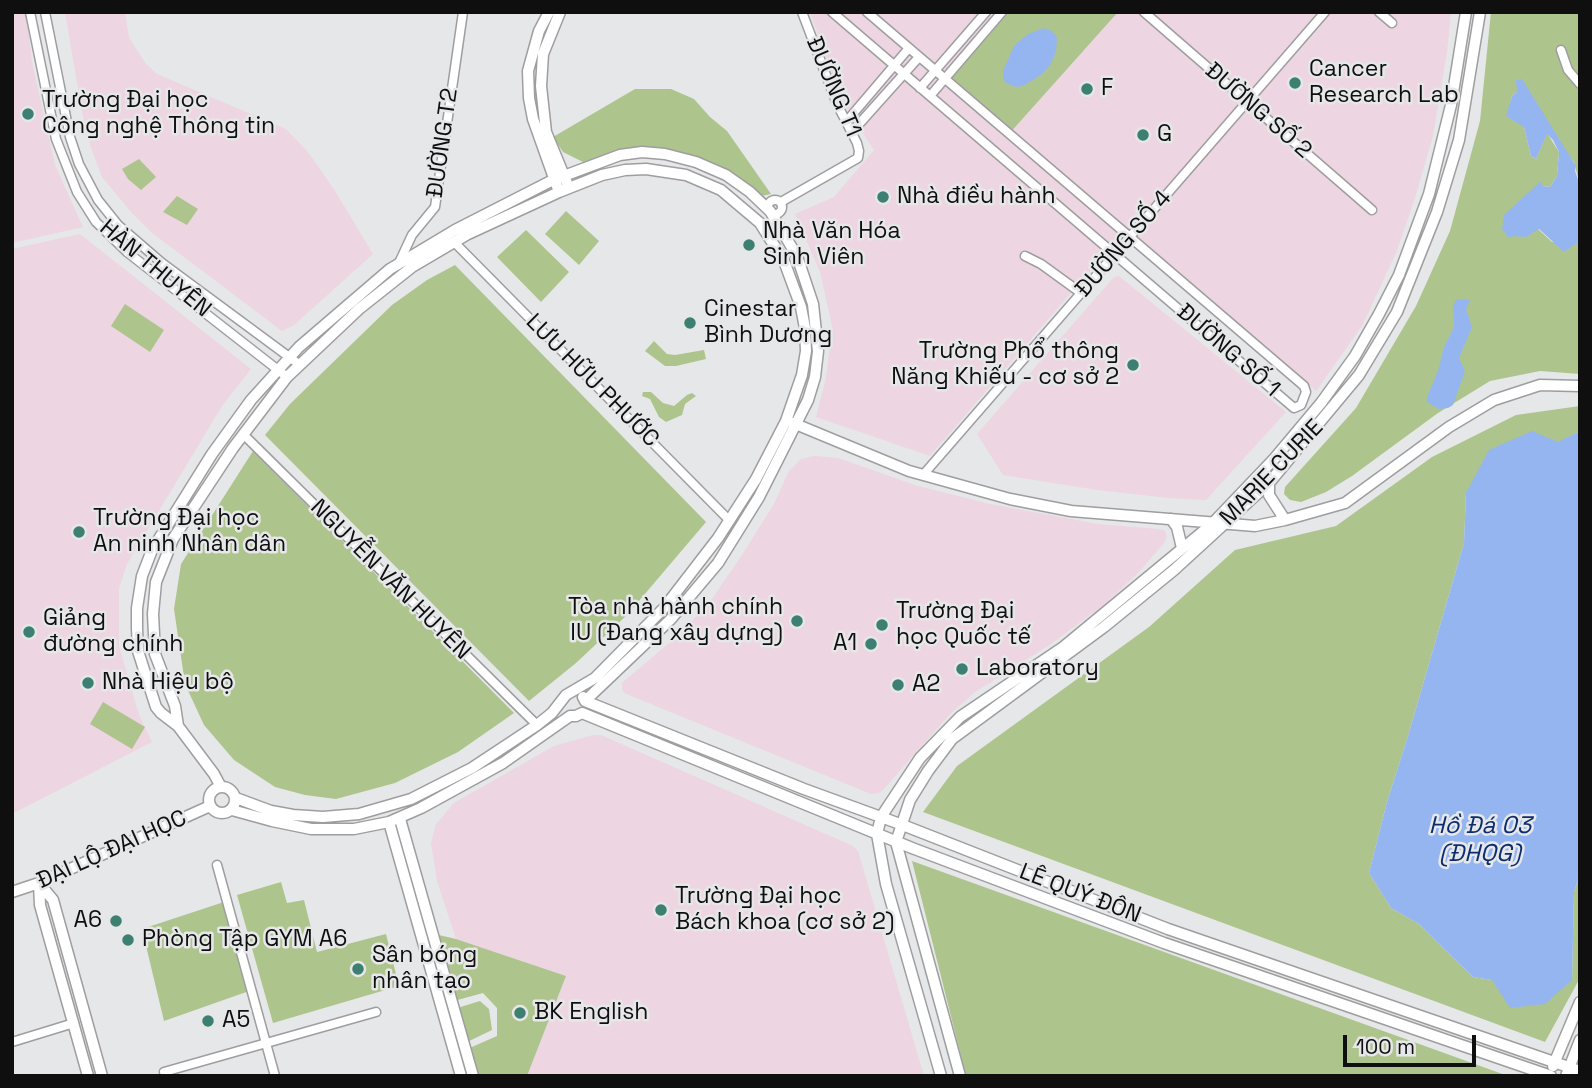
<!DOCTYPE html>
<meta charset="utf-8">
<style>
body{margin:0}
#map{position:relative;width:1592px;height:1088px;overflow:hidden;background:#e6e7e8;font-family:"Space Grotesk",sans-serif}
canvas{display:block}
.frame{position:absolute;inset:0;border:14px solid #0f0f10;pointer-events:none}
.scale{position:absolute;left:1343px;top:1035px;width:133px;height:32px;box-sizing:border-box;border:4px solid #0f0f10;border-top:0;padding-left:9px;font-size:21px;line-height:24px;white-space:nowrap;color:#0f0f10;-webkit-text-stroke:5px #e6e7e8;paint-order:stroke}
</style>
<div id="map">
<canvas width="1592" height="1088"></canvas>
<div class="frame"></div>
<div class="scale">100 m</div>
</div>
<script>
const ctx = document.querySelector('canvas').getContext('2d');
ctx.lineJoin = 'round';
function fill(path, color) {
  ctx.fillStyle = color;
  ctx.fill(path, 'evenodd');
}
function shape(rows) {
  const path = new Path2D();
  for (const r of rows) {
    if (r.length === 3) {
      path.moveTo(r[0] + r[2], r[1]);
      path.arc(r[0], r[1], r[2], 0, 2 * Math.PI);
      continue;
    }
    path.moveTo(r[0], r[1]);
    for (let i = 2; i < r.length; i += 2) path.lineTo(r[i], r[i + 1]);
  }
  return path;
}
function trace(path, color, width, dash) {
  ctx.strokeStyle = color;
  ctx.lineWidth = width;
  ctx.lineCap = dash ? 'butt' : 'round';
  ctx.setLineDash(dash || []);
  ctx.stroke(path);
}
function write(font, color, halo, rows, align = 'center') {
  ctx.font = font + ' "Space Grotesk",sans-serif';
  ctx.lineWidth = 5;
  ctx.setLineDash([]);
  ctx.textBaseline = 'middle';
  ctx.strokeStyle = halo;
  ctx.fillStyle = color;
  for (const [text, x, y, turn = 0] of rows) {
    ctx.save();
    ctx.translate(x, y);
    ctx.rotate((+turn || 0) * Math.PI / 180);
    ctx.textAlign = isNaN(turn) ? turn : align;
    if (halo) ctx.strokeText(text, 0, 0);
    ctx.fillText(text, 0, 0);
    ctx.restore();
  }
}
const education = shape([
 [12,12,26,12,32,62,55,165,83,227,12,243],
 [65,12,125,12,129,38,146,64,157,74,286,129,308,152,335,191,373,254,294,325,282,331,151,232,132,213,102,177,91,148,82,112],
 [810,12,1451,12,1447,52,1433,136,1414,201,1396,253,1362,326,1316,391,1127,228,930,456,816,417,826,378,832,326,820,272,795,214,834,197,874,150,842,102],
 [80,234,251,369,222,406,127,564,119,588,119,646,139,715,152,742,12,814,12,249],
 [1119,276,1286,412,1206,500,1169,498,1097,490,1003,475,977,434,1114,277],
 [814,456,838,458,918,486,990,504,1098,524,1158,529,1164,530,1167,536,1164,543,1139,572,1105,604,1051,644,975,692,950,714,883,790,879,793,871,794,624,693,622,689,622,683,668,644,707,606,742,555,774,504,789,471,801,459],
 [593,735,601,735,853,846,858,851,924,1076,527,1076,566,976,456,939,437,881,431,843,436,824,454,803,554,746]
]);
const green = shape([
 [1009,12,1118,12,1008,135,949,81],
 [1491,12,1580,12,1580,185,1574,162,1517,92,1512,96,1510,103,1524,127,1531,156,1536,159,1547,133,1559,152,1557,176,1550,187,1542,186,1512,236,1538,229,1552,242,1577,243,1580,237,1580,374,1540,371,1490,381,1438,413,1352,476,1326,492,1301,502,1290,500,1284,494,1285,487,1356,408,1416,306,1450,231,1480,121],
 [635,89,671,89,694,99,710,117,727,131,771,194,757,197,681,159,640,154,583,162,563,152,553,137],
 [139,159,156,177,141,190,128,179,122,169],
 [177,196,198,209,187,225,163,212],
 [566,211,599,241,579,265,545,234],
 [526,230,569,272,541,302,497,257],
 [455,265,706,522,627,615,576,663,529,701,265,435,290,404,392,305,427,280],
 [125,304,164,330,150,352,111,326],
 [654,341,667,354,675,355,704,350,706,359,676,366,665,366,645,351],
 [643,392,651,392,663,403,674,406,687,395,692,393,696,396,685,404,682,415,666,422,659,417,650,399,642,396],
 [1580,406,1580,431,1466,493,1464,543,1408,736,1387,802,1369,873,1391,908,1419,924,1473,977,1492,980,1572,980,1574,892,1580,873,1580,978,1545,1042,923,812,957,766,1149,627,1235,550,1336,526,1432,457,1516,415],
 [253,451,514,713,458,752,395,783,336,799,305,795,275,787,234,760,204,725,185,684,174,609,181,564],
 [103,702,145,727,132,749,90,724],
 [912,861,1508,1076,966,1076],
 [281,882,287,903,304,900,317,952,386,934,399,986,273,1023,237,895],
 [227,901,252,990,164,1021,142,929],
 [430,933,456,939,566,976,527,1076,472,1076,465,1050,497,1036,497,1008,483,993,450,1002],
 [480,1001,489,1009,492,1030,463,1044,454,1009]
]);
const water = shape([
 [1044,28,1052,31,1057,38,1056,52,1050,65,1041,75,1023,86,1016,87,1006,83,1003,78,1003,71,1014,46,1028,34],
 [1522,79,1576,166,1575,171,1580,185,1580,237,1577,243,1564,252,1539,229,1526,237,1512,236,1509,238,1502,229,1504,215,1541,181,1542,186,1550,187,1557,176,1559,152,1553,140,1547,134,1536,159,1531,156,1524,127,1506,116,1512,96,1517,92,1516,80],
 [1457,299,1470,300,1466,309,1472,327,1459,358,1465,371,1453,405,1448,408,1439,409,1427,402,1427,397,1438,371,1444,347,1454,327,1453,306],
 [1532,431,1558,442,1580,431,1580,873,1574,892,1572,980,1545,1004,1510,1008,1492,980,1473,977,1419,924,1391,908,1369,873,1387,802,1408,736,1464,543,1466,493,1489,450]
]);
const minor = shape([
 [30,12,56,139,77,192,96,222,127,252,287,377],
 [45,12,70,137,79,164,98,200,118,225,162,263,300,365],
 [832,12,1294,408,1301,405,1306,392,1304,386,867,12],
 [1144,12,1372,210],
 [1379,12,1392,23],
 [1561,50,1568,70,1580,84],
 [920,88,986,12],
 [930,96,1002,12],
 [846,122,909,48],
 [851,133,919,57],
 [775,207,7],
 [781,202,858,158,859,151,857,143,837,104,802,12],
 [454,242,730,521],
 [1025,256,1041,264,1081,293],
 [398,265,412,235,435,207,463,12],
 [243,434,537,725],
 [923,475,1325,12],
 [217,865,275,1076],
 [12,1042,74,1023],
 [164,1072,376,1012]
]);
const tertiary = shape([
 [549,12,539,31,528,71,529,98,533,119,559,192],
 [560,12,543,54,541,86,546,132,569,188],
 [793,423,909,471,1010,499,1071,511,1255,526,1285,520,1345,503,1449,427,1494,400,1540,385,1580,386],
 [1269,483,1269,495,1285,520],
 [1171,519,1177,527,1182,548],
 [583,697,585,701,804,789,900,824,1168,929,1580,1071],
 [582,713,912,848,1164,943,1551,1076],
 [178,726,175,706,155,654,153,614,156,582,173,539,233,448,287,377,359,309,412,267,468,234,559,192,602,175,625,170,646,169,686,175,721,190,760,223,784,261,801,307,805,328,806,351,802,375,786,421,756,479,718,538,664,608,595,678,566,695,552,713,537,725,472,768,411,799,359,814,323,817,293,815,271,811,236,798],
 [222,800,13],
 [221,787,214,774,178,726,161,713,156,707,138,651,137,628,137,608,142,576,152,550,212,454,251,400,299,347,390,269,455,230,553,180,620,155,642,152,665,154,696,162,726,175,750,192,770,211,797,256,813,304,818,351,815,377,808,400,759,497,718,563,670,620,585,701],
 [232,810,272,821,311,829,354,829,389,822,421,808,503,763,570,716,576,716,582,713],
 [400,819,473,1076],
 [389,822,461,1076],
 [39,883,53,900,102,1076],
 [39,884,40,905,88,1076],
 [12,892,39,883,210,806],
 [1553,1066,1580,1002],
 [941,1076,886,884,877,834,881,817,920,758,960,717,1062,648,1212,524,1274,459,1321,403,1355,356,1379,314,1399,275,1429,194,1451,105,1466,12],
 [960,1076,896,842,910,800,928,771,952,739,1104,627,1174,570,1269,483,1359,375,1397,312,1437,212,1459,140,1480,12],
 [1566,1076,1580,1040]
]);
const markers = [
 [1295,83,7,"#3d7f70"],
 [1087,89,7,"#3d7f70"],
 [28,114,7,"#3d7f70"],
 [1143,135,7,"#3d7f70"],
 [883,197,7,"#3d7f70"],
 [749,245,7,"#3d7f70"],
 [690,323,7,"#3d7f70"],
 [1133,365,7,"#3d7f70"],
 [79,532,7,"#3d7f70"],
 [797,621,7,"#3d7f70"],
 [882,625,7,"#3d7f70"],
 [29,632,7,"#3d7f70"],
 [871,644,7,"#3d7f70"],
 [962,669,7,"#3d7f70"],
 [88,683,7,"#3d7f70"],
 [898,685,7,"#3d7f70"],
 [661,910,7,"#3d7f70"],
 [116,921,7,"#3d7f70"],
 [128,940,7,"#3d7f70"],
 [358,969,7,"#3d7f70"],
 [520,1013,7,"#3d7f70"],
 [208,1021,7,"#3d7f70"]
];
const poiNames = [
 ["Cancer",1309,70],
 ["Research Lab",1309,96],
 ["F",1101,89],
 ["Trường Đại học",42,101],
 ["Công nghệ Thông tin",42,127],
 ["G",1157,135],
 ["Nhà điều hành",897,197],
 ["Nhà Văn Hóa",763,232],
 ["Sinh Viên",763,258],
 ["Cinestar",704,310],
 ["Bình Dương",704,336],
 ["Trường Phổ thông",1119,352,"right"],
 ["Năng Khiếu - cơ sở 2",1119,378,"right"],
 ["Trường Đại học",93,519],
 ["An ninh Nhân dân",93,545],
 ["Tòa nhà hành chính",783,608,"right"],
 ["IU (Đang xây dựng)",783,634,"right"],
 ["Trường Đại",896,612],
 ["học Quốc tế",896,638],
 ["Giảng",43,619],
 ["đường chính",43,645],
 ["A1",857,644,"right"],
 ["Laboratory",976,669],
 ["Nhà Hiệu bộ",102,683],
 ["A2",912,685],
 ["Trường Đại học",675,897],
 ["Bách khoa (cơ sở 2)",675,923],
 ["A6",102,921,"right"],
 ["Phòng Tập GYM A6",142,940],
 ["Sân bóng",372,956],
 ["nhân tạo",372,982],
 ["BK English",534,1013],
 ["A5",222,1021]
];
const streetNames = [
 ["ĐƯỜNG T1",833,87,67],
 ["ĐƯỜNG SỐ 2",1258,111,41],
 ["ĐƯỜNG T2",443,143,-82],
 ["ĐƯỜNG SỐ 4",1124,244,-49],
 ["HÀN THUYÊN",155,269,40],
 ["ĐƯỜNG SỐ 1",1228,351,41],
 ["LƯU HỮU PHƯỚC",592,381,45],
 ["MARIE CURIE",1272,473,-46],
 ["NGUYỄN VĂN HUYÊN",390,580,45],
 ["ĐẠI LỘ ĐẠI HỌC",112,850,-24],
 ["LÊ QUÝ ĐÔN",1080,894,21]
];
const waterNames = [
 ["Hồ Đá 03",1480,826],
 ["(ĐHQG)",1480,854]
];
fill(education, '#edd5e1');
fill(green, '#aec48d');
fill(water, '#95b5f1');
trace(minor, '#9e9ea0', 11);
trace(tertiary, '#9e9ea0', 13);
trace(minor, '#fff', 8);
trace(tertiary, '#fff', 10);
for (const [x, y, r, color] of markers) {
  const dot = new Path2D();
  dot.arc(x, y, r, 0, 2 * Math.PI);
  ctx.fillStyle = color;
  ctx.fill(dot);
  trace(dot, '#e6e7e8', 2.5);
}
write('23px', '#0f0f10', '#e6e7e8', poiNames, 'left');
write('23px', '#0f0f10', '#e6e7e8', streetNames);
write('italic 24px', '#0c2c70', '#e6e7e8', waterNames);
</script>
